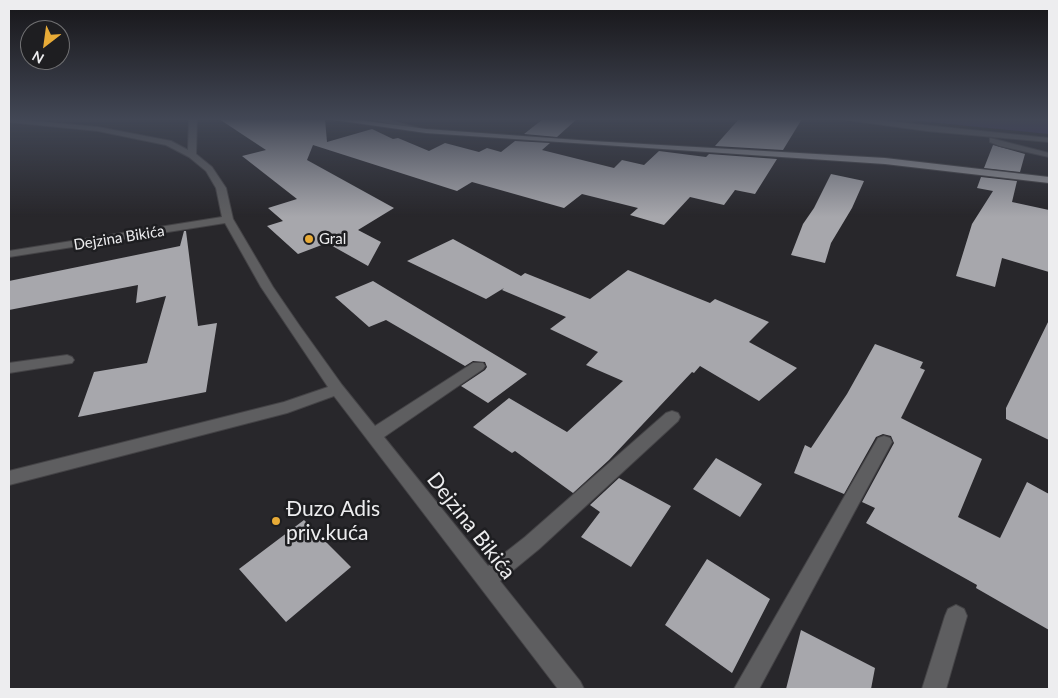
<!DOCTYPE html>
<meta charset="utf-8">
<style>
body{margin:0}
#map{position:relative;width:1058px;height:698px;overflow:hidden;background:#28272b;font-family:Lato,sans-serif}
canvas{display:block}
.frame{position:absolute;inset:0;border:10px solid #ededef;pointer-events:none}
.north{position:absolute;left:20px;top:20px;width:50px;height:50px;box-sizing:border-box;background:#1e1e21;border:1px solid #717173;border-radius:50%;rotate:210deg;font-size:14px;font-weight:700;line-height:20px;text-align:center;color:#ededef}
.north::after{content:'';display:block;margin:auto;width:18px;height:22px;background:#e8ab37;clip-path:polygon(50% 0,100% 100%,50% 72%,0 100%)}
</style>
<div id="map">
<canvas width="1058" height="698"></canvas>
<div class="frame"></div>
<div class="north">N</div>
</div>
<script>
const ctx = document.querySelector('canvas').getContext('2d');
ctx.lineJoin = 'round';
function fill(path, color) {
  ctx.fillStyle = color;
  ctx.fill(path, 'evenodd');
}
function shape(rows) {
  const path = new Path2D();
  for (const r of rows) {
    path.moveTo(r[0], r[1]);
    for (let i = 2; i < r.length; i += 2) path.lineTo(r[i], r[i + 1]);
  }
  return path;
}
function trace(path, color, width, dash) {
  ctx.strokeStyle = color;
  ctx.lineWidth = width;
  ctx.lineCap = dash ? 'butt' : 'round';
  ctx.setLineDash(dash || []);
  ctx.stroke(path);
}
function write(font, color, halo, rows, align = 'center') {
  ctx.font = font + ' Lato,sans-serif';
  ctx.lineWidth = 5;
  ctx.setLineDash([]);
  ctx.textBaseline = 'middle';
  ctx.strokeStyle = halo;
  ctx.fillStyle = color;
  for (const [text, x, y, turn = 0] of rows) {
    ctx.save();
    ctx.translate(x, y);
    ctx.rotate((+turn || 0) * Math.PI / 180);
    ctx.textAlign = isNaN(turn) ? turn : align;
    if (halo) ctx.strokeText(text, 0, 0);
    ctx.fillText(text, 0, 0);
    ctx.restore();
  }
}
const green = shape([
 [902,119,1049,119,1049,134,908,120]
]);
const building = shape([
 [219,119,325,119,327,142,372,129,393,139,398,138,429,151,445,143,479,152,487,148,501,152,515,141,550,143,542,150,614,168,622,160,644,165,659,151,706,157,709,154,777,159,755,194,735,190,724,205,690,197,664,225,630,215,638,208,582,194,564,208,472,182,457,191,313,145,307,160,394,208,358,230,381,242,368,266,327,243,298,254,267,226,283,221,268,208,297,199,242,156,266,150],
 [543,119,577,119,557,137,524,134],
 [739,119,802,119,783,150,715,146],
 [993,145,1025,154,1020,172,984,168],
 [831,174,864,181,852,208,831,243,825,263,791,255,803,224,814,208],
 [981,177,1017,181,1012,202,1049,210,1049,272,1002,258,995,287,956,276,972,224,993,191,977,188],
 [184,231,186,231,198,326,217,323,206,392,78,417,94,372,147,363,166,296,136,303,138,285,9,310,9,281,180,246],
 [453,239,521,276,525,273,590,299,628,270,710,303,715,299,769,322,749,342,797,368,759,401,700,366,694,373,692,372,609,460,573,493,515,451,512,453,473,427,509,398,567,432,623,381,586,365,598,352,550,329,566,317,502,290,504,288,486,299,407,261],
 [373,281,527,374,488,403,461,386,485,370,487,367,485,362,473,361,465,366,386,320,369,327,335,297],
 [1049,320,1049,440,1006,419,1006,408],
 [875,344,923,362,920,368,925,370,901,418,982,459,958,517,1000,538,1027,482,1049,494,1049,630,976,588,977,585,866,523,875,508,862,502,894,443,891,436,883,434,876,437,844,494,794,473,805,445,811,448,847,394],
 [716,458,762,484,740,517,693,489],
 [619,478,671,506,631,567,581,537,600,512,590,505],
 [304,520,351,567,286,622,239,569],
 [707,559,770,599,732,673,665,625],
 [801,630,875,668,871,689,786,689]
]);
const minor = shape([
 [9,119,98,127,171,141,188,150,189,119,197,119,196,154,212,167,226,188,233,219,273,287,299,325,342,385,375,426,473,363,483,363,485,366,483,369,384,437,488,566,525,537,666,413,672,411,678,413,680,417,678,421,539,549,500,581,580,681,584,689,558,689,334,396,287,413,9,485,9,471,284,402,328,387,261,287,225,223,9,257,9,251,222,217,216,188,206,171,189,157,166,145,98,131,9,122,9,119],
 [840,119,865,119,1049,138,1049,142,927,131,840,119],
 [990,138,1049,153,1049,157,1000,146,990,142,990,138],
 [67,355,72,357,74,360,72,363,9,373,9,363,67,355],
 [884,436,890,438,892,442,759,689,734,689,878,438,884,436],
 [956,605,964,609,967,616,946,689,922,689,945,616,948,609,956,605]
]);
const tertiary = shape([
 [371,119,385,119,427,130,423,132,371,119]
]);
const primary = shape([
 [328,119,351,119,426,129,592,141,885,158,1049,177,1049,183,885,164,426,133,328,119]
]);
const markers = [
 [309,239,5,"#e8ab37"],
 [276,521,5,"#e8ab37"]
];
const farStreetnames = [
 ["Dejzina Bikića",119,238,-9]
];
const farPoinames = [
 ["Gral",319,239]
];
const nearPoinames = [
 ["Đuzo Adis",286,509],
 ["priv.kuća",286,533]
];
const nearStreetnames = [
 ["Dejzina Bikića",471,526,52]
];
fill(green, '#362c5f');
fill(building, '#a7a7ac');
trace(minor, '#444346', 2);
trace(tertiary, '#444346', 2);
trace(primary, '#444346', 2);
fill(minor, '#5e5e60');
fill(tertiary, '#5e5e60');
fill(primary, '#939397');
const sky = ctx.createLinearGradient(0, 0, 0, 217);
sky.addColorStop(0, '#161518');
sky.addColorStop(0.55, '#424755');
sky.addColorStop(1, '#42475500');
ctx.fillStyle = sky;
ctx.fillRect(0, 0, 1058, 217);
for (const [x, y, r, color] of markers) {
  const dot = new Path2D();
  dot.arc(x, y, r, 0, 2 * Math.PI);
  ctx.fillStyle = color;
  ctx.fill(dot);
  trace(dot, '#1e1e21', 2);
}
write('15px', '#ededef', '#1e1e21', farStreetnames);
write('15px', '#ededef', '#1e1e21', farPoinames, 'left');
write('21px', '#ededef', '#1e1e21', nearPoinames, 'left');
write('21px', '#ededef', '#1e1e21', nearStreetnames);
</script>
